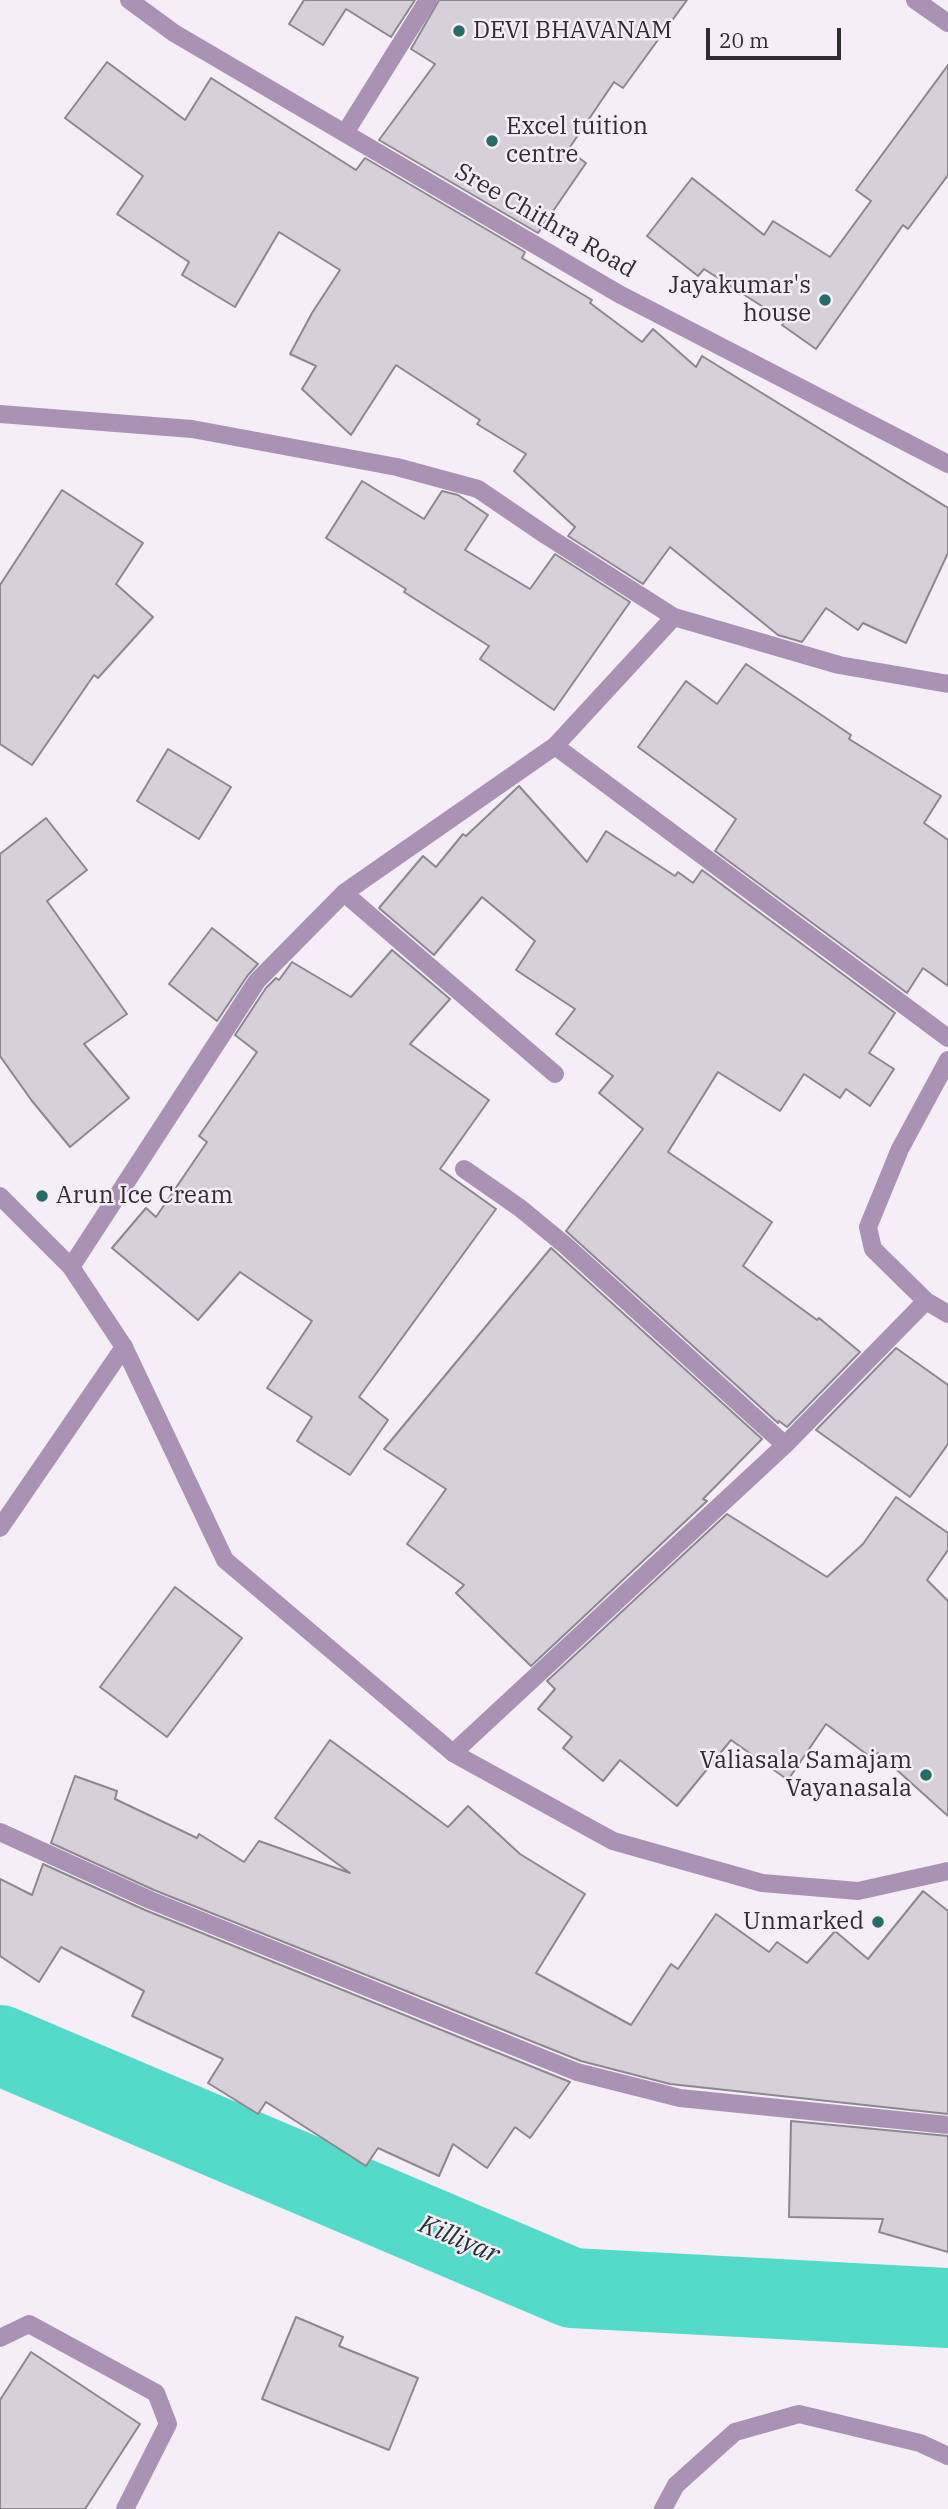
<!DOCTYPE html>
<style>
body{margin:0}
#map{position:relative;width:948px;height:2509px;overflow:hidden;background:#f5eef7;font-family:"IBM Plex Serif",serif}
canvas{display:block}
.scale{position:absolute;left:706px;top:28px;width:135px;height:32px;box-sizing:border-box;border:4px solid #302d31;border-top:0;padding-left:9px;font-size:21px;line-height:24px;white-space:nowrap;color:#302d31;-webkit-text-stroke:5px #f5eef7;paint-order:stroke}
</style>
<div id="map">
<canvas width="948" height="2509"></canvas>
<div class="scale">20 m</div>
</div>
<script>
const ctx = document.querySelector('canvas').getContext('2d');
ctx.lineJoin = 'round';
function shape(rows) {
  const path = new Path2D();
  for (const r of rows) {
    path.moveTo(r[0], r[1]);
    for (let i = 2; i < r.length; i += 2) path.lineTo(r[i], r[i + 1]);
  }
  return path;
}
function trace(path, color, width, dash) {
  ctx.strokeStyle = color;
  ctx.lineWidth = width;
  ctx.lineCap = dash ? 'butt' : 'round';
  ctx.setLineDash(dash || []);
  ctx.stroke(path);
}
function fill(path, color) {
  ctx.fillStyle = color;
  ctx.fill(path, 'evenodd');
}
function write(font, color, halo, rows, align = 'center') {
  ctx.font = font + ' "IBM Plex Serif",serif';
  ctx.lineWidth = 5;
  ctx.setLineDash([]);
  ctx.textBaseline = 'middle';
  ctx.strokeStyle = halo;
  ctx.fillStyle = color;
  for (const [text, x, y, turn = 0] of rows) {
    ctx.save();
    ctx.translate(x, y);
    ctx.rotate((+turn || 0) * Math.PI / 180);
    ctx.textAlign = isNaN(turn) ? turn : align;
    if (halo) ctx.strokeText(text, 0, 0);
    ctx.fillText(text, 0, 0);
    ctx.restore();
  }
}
const river = shape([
 [0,2045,572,2288,948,2308]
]);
const building = shape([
 [304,0,415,0,391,37,346,9,323,45,289,24,304,0],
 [439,0,687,0,623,88,614,82,568,150,586,163,538,233,379,140,435,64,411,49,439,0],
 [107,62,185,120,211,78,356,170,365,158,525,252,522,258,592,300,590,303,642,342,653,329,696,367,702,356,948,508,948,553,906,643,863,623,858,630,826,608,802,642,778,635,670,547,643,584,568,536,575,527,514,471,526,454,477,424,480,420,396,365,351,435,302,389,316,366,290,354,312,313,340,270,279,232,235,307,182,275,189,262,117,214,143,176,65,118,107,62],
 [948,65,948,175,908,229,903,225,816,349,782,325,785,321,704,269,698,276,647,236,692,178,764,235,773,221,830,257,871,201,856,190,948,65],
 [362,481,424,519,442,491,458,495,488,515,465,550,530,589,555,554,630,602,554,710,480,659,489,646,404,592,406,589,326,538,362,481],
 [62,490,143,543,116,584,153,617,98,678,94,675,32,765,0,744,0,585,62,490],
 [746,664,851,735,849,739,941,796,924,823,948,840,948,986,923,968,907,993,715,851,736,819,638,747,686,681,717,704,746,664],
 [168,749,231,787,199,839,137,801,168,749],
 [519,786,587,862,606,831,675,876,678,872,693,883,702,870,895,1013,869,1053,894,1069,870,1106,846,1089,840,1098,804,1074,780,1111,718,1072,668,1152,772,1222,743,1266,817,1320,819,1318,860,1352,787,1427,779,1421,778,1423,566,1231,643,1129,599,1093,613,1076,556,1034,575,1009,516,970,535,941,482,897,434,955,379,908,423,856,436,867,463,834,466,836,519,786],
 [46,818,87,870,47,901,127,1014,84,1044,129,1098,70,1147,32,1101,0,1056,0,854,46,818],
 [212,928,258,964,248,975,217,1021,169,984,212,928],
 [392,950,450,999,410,1044,489,1100,440,1169,496,1209,359,1397,388,1420,350,1475,297,1441,312,1417,267,1388,312,1321,240,1272,198,1320,112,1248,146,1208,156,1217,207,1142,199,1136,257,1052,235,1035,266,988,276,978,279,980,292,962,351,997,392,950],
 [551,1248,762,1439,703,1499,707,1501,531,1666,456,1593,464,1585,407,1544,446,1489,384,1449,551,1248],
 [896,1348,948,1385,948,1444,910,1497,816,1430,896,1348],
 [896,1497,948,1533,948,1550,927,1580,948,1601,948,1816,878,1753,873,1759,826,1724,788,1780,731,1740,677,1806,620,1760,603,1781,563,1748,572,1737,538,1709,555,1689,547,1681,727,1514,827,1577,863,1544,896,1497],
 [175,1587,242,1638,167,1737,100,1687,175,1587],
 [330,1740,448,1827,468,1806,520,1854,585,1894,536,1973,631,2025,671,1964,678,1969,716,1914,769,1952,777,1942,807,1963,835,1931,868,1959,923,1891,948,1911,948,2114,670,2084,581,2061,154,1890,51,1843,75,1776,117,1791,115,1799,197,1838,199,1834,244,1862,259,1841,350,1873,275,1818,330,1740],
 [43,1864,145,1910,570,2082,530,2138,515,2127,487,2168,453,2144,439,2176,378,2148,366,2166,266,2102,258,2114,208,2083,223,2059,132,2016,144,1991,61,1947,39,1982,0,1956,0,1879,32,1895,43,1864],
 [791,2121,948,2136,948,2252,879,2232,883,2219,789,2217,791,2121],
 [296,2317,343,2337,339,2346,418,2378,389,2450,262,2399,296,2317],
 [31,2352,140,2424,85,2509,0,2509,0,2400,31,2352]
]);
const minor = shape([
 [129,0,174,33,619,294,948,464],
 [915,0,948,23],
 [345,133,428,0],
 [0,414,192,429,397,467,478,489,547,536,674,617],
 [555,746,948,1038],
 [344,893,555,1074],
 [948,1060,900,1149,868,1227,873,1249,926,1301,948,1314],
 [464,1169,520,1208,565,1245,785,1445],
 [71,1267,257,981,344,893,555,746,674,617,839,665,948,684],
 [0,1528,124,1347],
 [453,1753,785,1445,926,1301],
 [0,1832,150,1900,577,2072,680,2098,948,2125],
 [0,2338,29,2324,156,2393,168,2424,125,2509],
 [663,2509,676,2485,735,2432,799,2414,920,2443,948,2456]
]);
const tertiary = shape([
 [0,1196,71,1267,124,1347,225,1560,453,1753,613,1841,762,1883,858,1891,948,1871]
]);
const markers = [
 [459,31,7,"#266e65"],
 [492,141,7,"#266e65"],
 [825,300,7,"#266e65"],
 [42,1196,7,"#266e65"],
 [926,1775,7,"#266e65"],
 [878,1922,7,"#266e65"]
];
const poiNames = [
 ["DEVI BHAVANAM",473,31],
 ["Excel tuition",506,127],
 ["centre",506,155],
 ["Jayakumar's",811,286,"right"],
 ["house",811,314,"right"],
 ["Arun Ice Cream",56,1196],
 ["Valiasala Samajam",912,1761,"right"],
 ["Vayanasala",912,1789,"right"],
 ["Unmarked",864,1922,"right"]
];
const streetNames = [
 ["Sree Chithra Road",545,221,30]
];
const waterNames = [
 ["Killiyar",459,2240,23]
];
trace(river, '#54dac9', 80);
fill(building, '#d6d0d9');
trace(building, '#8d8790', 2);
trace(minor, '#a992b3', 18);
trace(tertiary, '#a992b3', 18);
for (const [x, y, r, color] of markers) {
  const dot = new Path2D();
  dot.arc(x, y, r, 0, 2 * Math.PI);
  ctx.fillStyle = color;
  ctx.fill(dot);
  trace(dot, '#f5eef7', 2.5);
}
write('24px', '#302d31', '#f5eef7', poiNames, 'left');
write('24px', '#302d31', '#f5eef7', streetNames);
write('italic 26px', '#1d3431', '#f5eef7', waterNames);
</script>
